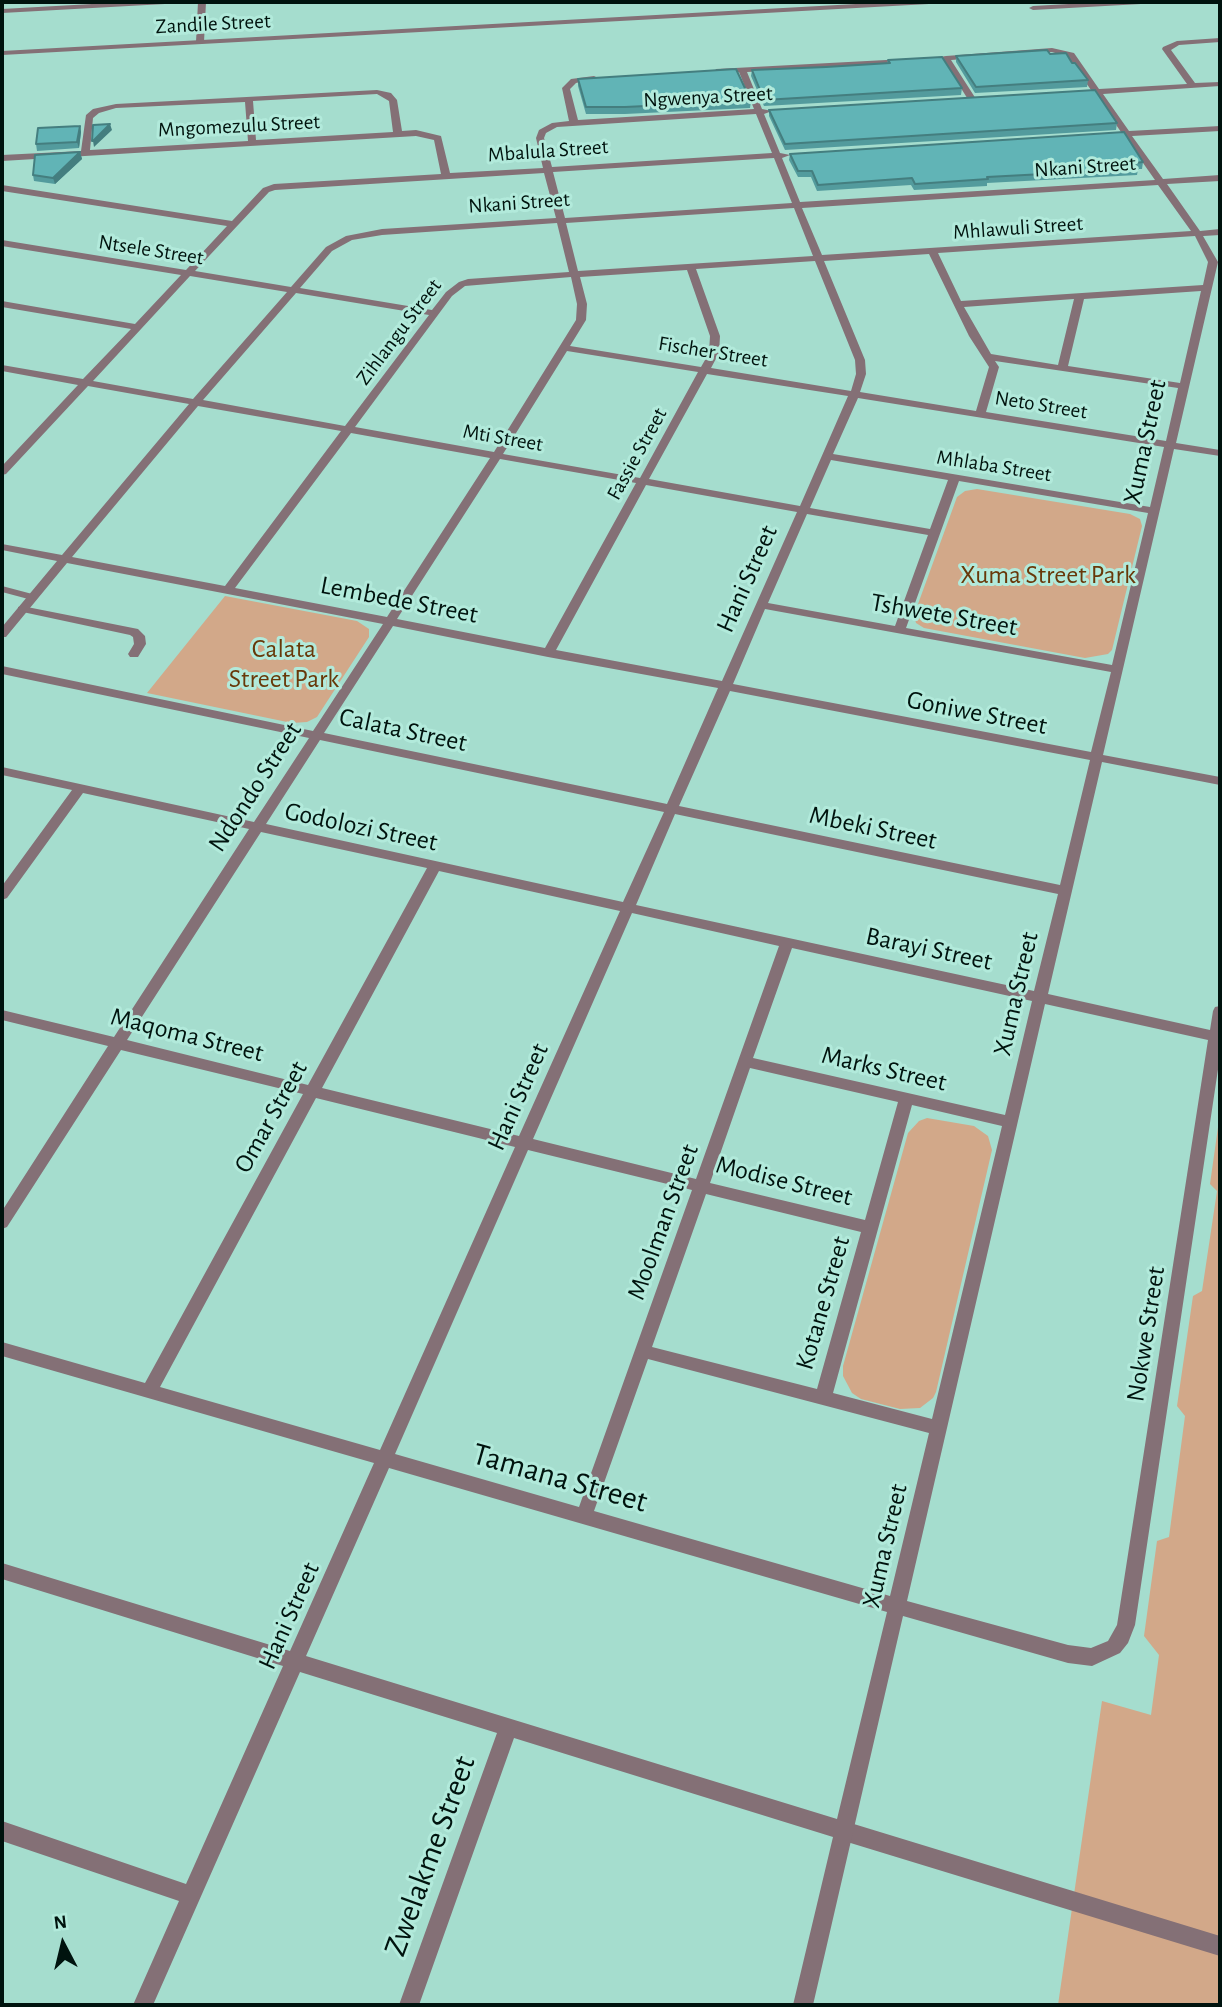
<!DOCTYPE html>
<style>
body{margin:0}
#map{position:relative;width:1222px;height:2007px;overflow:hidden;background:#a5ddce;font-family:"Alegreya Sans",sans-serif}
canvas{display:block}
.frame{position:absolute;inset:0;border:4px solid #00130e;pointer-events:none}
.north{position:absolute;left:28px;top:1909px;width:70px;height:70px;-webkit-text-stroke:5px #b2eadb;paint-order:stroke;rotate:353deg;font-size:19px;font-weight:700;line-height:28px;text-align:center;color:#00130e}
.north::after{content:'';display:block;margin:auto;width:24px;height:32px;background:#00130e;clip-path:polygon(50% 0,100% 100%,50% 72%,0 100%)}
</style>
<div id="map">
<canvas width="1222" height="2007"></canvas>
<div class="frame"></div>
<div class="north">N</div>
</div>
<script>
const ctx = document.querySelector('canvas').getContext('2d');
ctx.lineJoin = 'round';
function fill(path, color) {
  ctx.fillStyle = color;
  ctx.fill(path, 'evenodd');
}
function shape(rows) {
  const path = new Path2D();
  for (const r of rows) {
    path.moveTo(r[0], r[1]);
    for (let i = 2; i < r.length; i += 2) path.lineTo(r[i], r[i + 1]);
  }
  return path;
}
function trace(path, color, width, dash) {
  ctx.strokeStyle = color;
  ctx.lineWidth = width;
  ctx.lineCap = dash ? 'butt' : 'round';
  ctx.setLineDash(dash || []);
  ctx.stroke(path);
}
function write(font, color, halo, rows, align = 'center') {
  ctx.font = font + ' "Alegreya Sans",sans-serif';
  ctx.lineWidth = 6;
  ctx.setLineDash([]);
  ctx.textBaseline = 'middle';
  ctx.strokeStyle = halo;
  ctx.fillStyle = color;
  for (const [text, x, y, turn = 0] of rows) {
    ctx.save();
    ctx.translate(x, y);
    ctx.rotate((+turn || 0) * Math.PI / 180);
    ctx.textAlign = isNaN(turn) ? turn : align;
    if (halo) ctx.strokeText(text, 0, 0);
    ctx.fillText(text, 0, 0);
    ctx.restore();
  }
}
const green = shape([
 [977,489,1130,514,1140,519,1142,526,1112,650,1108,654,1085,658,924,628,916,623,914,615,957,497,965,491],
 [225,596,357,621,369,629,369,637,317,717,307,722,292,723,147,693],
 [1220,1113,1220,2005,1058,2005,1102,1701,1151,1715,1159,1655,1144,1636,1157,1541,1169,1537,1185,1416,1177,1406,1193,1296,1202,1291,1217,1191,1210,1184],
 [927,1118,974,1126,988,1136,992,1150,936,1392,933,1398,920,1408,900,1409,861,1399,852,1393,843,1376,843,1366,908,1133,919,1121]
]);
const lane = shape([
 [198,2,206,2,204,42,200,44,196,42,198,2],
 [2,586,36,595,38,597,32,600,2,592,2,586],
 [22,606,138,629,145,636,146,644,138,657,130,657,128,654,134,644,133,637,130,635,18,611,18,607,22,606],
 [844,1821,1220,1936,1220,1956,844,1841,837,1838,834,1831,837,1824,844,1821]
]);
const street = shape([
 [128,2,169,2,165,4,2,13,2,9,128,2],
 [892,2,933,2,929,4,2,55,2,51,892,2],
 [1104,2,1145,2,1141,4,1033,10,1029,8,1033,6,1104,2],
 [1220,38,1220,42,1179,45,1171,50,1195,83,1220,82,1220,86,1103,94,1129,131,1220,126,1220,131,1132,136,1163,179,1220,175,1220,181,1167,184,1200,231,1220,229,1220,235,1203,236,1218,262,1176,443,1220,450,1220,456,1174,449,1103,755,1220,777,1220,785,1102,762,1048,994,1210,1030,1213,1011,1215,1007,1220,1006,1220,1056,1135,1625,1128,1643,1120,1653,1092,1666,1068,1663,903,1616,813,2005,793,2005,833,1837,514,1738,419,2005,399,2005,497,1733,300,1672,153,2005,133,2005,179,1901,2,1841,2,1821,186,1884,283,1666,2,1579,2,1563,290,1651,374,1463,2,1356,2,1342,145,1383,303,1094,121,1050,7,1227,2,1229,2,1211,108,1046,2,1020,2,1010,114,1037,249,829,83,793,7,898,2,900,2,886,72,790,2,775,2,767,254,822,309,738,2,674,2,666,313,731,383,624,67,563,6,637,2,637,2,627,57,561,2,550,2,544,62,555,189,404,88,386,6,474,2,475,2,466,78,385,2,371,2,365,83,379,131,329,2,307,2,301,135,324,181,275,2,246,2,240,186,270,227,226,2,191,2,185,232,221,263,188,274,184,441,174,434,140,416,136,2,161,2,155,81,151,86,115,93,109,116,104,377,90,391,93,397,100,402,131,416,130,441,136,450,173,543,168,536,138,539,130,552,123,569,121,562,88,571,79,594,76,598,78,576,83,570,89,578,120,754,109,739,72,719,73,715,71,716,69,905,59,908,59,908,63,747,72,762,109,772,111,764,114,780,153,790,155,782,158,800,202,1155,180,1124,136,1118,136,1117,134,1121,132,1095,94,1089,94,1088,92,1091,90,1068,57,1052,52,951,60,976,99,972,101,969,101,944,61,925,62,921,60,946,56,1052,48,1074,53,1099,89,1187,84,1162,49,1163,47,1177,41,1220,38],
 [377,94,389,101,393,132,256,140,253,101,377,94],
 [245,102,248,141,90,150,93,118,99,113,116,108,245,102],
 [756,114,772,153,552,167,544,138,546,133,557,127,756,114],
 [774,158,792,203,565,218,553,172,774,158],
 [544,173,556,218,382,229,346,236,326,247,291,287,195,271,269,192,275,190,544,173],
 [1158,185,1191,231,822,255,802,208,1158,185],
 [794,208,813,256,578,271,566,223,794,208],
 [557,223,569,272,468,279,459,282,446,292,432,310,300,288,332,251,352,240,382,235,557,223],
 [1195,236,1208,262,1203,285,961,301,938,253,1195,236],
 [929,254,969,336,989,367,976,411,860,392,866,374,865,360,824,261,929,254],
 [815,261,855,360,856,374,851,391,711,368,719,353,720,336,696,269,815,261],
 [687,270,710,336,709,353,701,367,570,346,586,320,587,304,580,277,687,270],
 [190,276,287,292,193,399,93,381,190,276],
 [571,277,577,304,576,320,494,452,355,427,452,296,465,286,571,277],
 [1201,291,1180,383,1068,366,1084,299,1201,291],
 [296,293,429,315,345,426,203,400,296,293],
 [1074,299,1058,365,991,354,964,307,1074,299],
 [567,351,698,372,640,478,503,454,567,351],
 [995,361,1178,388,1166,441,986,412,999,367,995,361],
 [707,374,848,396,800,506,649,479,707,374],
 [858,398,1164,447,1150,507,833,454,858,398],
 [198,406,341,431,225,586,72,557,198,406],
 [351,433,490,458,387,617,235,588,351,433],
 [500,459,636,483,545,648,397,619,500,459],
 [831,460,948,480,930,529,810,508,831,460],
 [959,481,1148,513,1112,665,906,628,959,481],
 [646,485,797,512,722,681,556,650,646,485],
 [807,514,928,535,895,626,768,603,807,514],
 [765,609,1111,672,1091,752,733,684,765,609],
 [393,626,548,657,718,688,667,804,324,733,393,626],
 [730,691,1090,760,1060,885,679,806,730,691],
 [320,740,664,812,623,902,266,824,320,740],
 [675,814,1058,894,1034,991,636,905,675,814],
 [261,832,427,868,308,1085,127,1040,261,832],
 [439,871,620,911,519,1136,322,1088,439,871],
 [632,913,779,946,696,1179,533,1139,632,913],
 [792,948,1032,1001,1005,1115,753,1058,792,948],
 [1045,1004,1208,1040,1117,1625,1108,1641,1091,1648,1068,1645,907,1601,1045,1004],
 [750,1068,898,1102,865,1220,710,1183,750,1068],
 [316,1098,515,1147,380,1450,160,1387,316,1098],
 [912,1105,1002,1126,932,1419,833,1393,912,1105],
 [528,1150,692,1190,579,1507,395,1454,528,1150],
 [706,1194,861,1232,817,1389,652,1347,706,1194],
 [648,1359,929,1433,890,1596,594,1511,648,1359],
 [389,1468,887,1612,837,1819,306,1656,389,1468]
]);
const wall = shape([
 [1050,54,1072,63,1088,80,1087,87,975,93,956,62,956,56],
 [888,60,962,88,961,95,764,106,751,76,752,70,826,67,887,63],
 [578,79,751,101,750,108,625,114,586,114,578,86],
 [769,110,1117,123,1116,130,785,150,769,116],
 [80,126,81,132,79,148,37,151,36,144],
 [80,152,82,159,55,184,34,181,33,175],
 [790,154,1143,162,1142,169,1138,169,1137,175,987,183,987,186,914,190,911,185,817,191,811,177,798,177,789,160]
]);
const shadedWall = shape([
 [110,124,112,130,94,147,93,141],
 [80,126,81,132,79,148,77,142],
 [80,152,82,159,55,184,53,178]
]);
const building = shape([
 [1047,50,1050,54,1066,53,1072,63,1075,63,1088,80,976,87,956,56,1047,50],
 [942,57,962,88,764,100,752,70,826,67,890,63,888,60,942,57],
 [736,69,751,101,625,107,586,107,578,79,736,69],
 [1095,90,1117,123,785,144,769,110,1095,90],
 [110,124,93,141,92,141,93,125,110,124],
 [80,126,77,142,36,144,38,128,80,126],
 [1124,132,1143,162,1135,163,1138,169,987,177,988,179,915,184,912,178,818,185,812,171,798,171,790,154,1124,132],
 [80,152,53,178,33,175,35,155,80,152]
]);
const farStreetnames = [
 ["Zandile Street",213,24,-3],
 ["Ngwenya Street",708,97,-3],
 ["Mngomezulu Street",239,126,-3],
 ["Mbalula Street",548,151,-4],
 ["Nkani Street",1085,167,-4],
 ["Nkani Street",519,203,-4],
 ["Mhlawuli Street",1018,228,-4],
 ["Ntsele Street",151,250,9],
 ["Zihlangu Street",399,332,-53],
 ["Fischer Street",713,352,9],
 ["Neto Street",1041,405,9],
 ["Mti Street",503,438,10],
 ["Fassie Street",637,454,-61],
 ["Mhlaba Street",994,466,9]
];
const streetNames = [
 ["Xuma Street",1145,442,-78],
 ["Hani Street",747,579,-66],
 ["Lembede Street",399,600,11],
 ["Tshwete Street",944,615,10],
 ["Goniwe Street",977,713,11],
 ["Calata Street",403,730,12],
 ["Ndondo Street",255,787,-57],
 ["Godolozi Street",361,827,12],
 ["Mbeki Street",873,828,12],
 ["Barayi Street",929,949,12],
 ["Xuma Street",1016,994,-77],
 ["Maqoma Street",187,1035,14],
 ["Marks Street",884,1069,13],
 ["Hani Street",518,1097,-66],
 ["Omar Street",271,1117,-61],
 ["Modise Street",784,1181,14],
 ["Moolman Street",663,1222,-70],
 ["Kotane Street",823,1303,-74],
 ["Nokwe Street",1146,1334,-81],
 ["Xuma Street",885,1546,-77],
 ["Hani Street",289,1616,-66]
];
const parkNames = [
 ["Xuma Street Park",1048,575],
 ["Calata",284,649],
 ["Street Park",284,679]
];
const nearStreetnames = [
 ["Tamana Street",560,1478,16],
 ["Zwelakme Street",430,1856,-70]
];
fill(green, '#d2a889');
fill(lane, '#847076');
fill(street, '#847076');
fill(wall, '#539b9d');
fill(shadedWall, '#447e7f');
fill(building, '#61b4b6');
trace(building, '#447e7f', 2);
write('21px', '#00130e', '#b2eadb', farStreetnames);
write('26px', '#00130e', '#b2eadb', streetNames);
write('26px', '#683809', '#b2eadb', parkNames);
write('32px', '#00130e', '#b2eadb', nearStreetnames);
</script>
